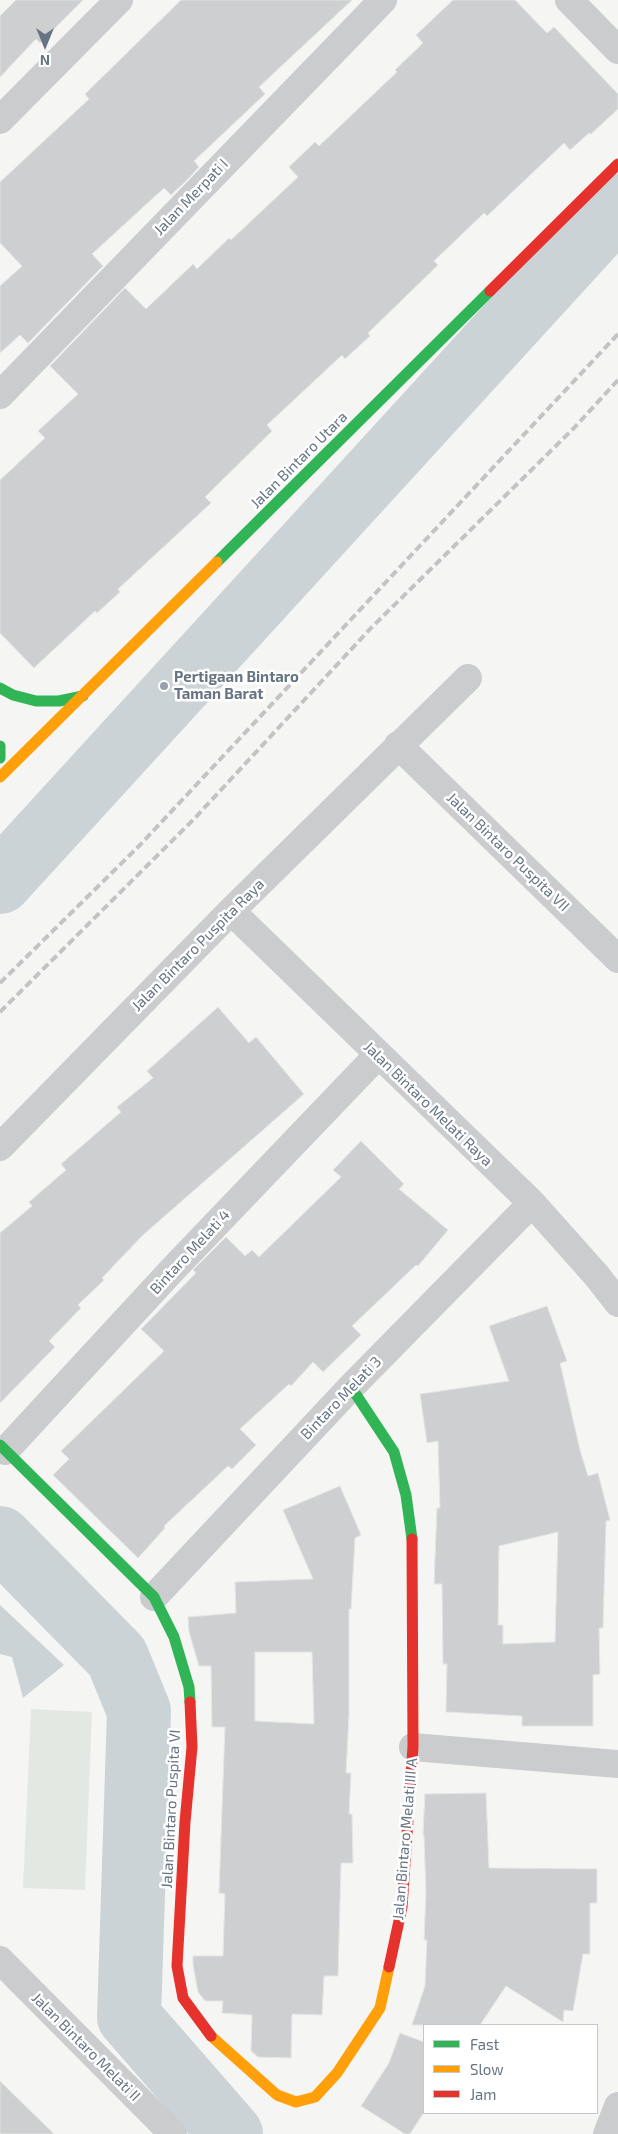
<!DOCTYPE html>
<style>
body{margin:0}
#map{position:relative;width:618px;height:2134px;overflow:hidden;background:#f5f5f4;font-family:"Exo 2",sans-serif}
canvas{display:block}
.legend{position:absolute;left:423px;top:2024px;width:175px;height:90px;box-sizing:border-box;background:#fff;border:1px solid #c2c7cd;margin:0;padding:6px 9px;list-style:none;font-size:15px;color:#667483}
.legend li{display:flex;align-items:center;gap:10px;height:25px}
.legend b{width:25px;border:1px solid #c2c7cd}
.north{position:absolute;left:20px;top:20px;width:50px;height:50px;-webkit-text-stroke:4px #fff;paint-order:stroke;rotate:180deg;font-size:14px;font-weight:700;line-height:20px;text-align:center;color:#667483}
.north::after{content:'';display:block;margin:auto;width:18px;height:22px;background:#667483;clip-path:polygon(50% 0,100% 100%,50% 72%,0 100%)}
</style>
<div id="map">
<canvas width="618" height="2134"></canvas>
<ul class="legend">
<li><b style="height:6px;background:#30b455"></b>Fast</li>
<li><b style="height:6px;background:#ff9f0a"></b>Slow</li>
<li><b style="height:6px;background:#e5322d"></b>Jam</li>
</ul>
<div class="north">N</div>
</div>
<script>
const ctx = document.querySelector('canvas').getContext('2d');
ctx.lineJoin = 'round';
function fill(path, color) {
  ctx.fillStyle = color;
  ctx.fill(path, 'evenodd');
}
function shape(rows) {
  const path = new Path2D();
  for (const r of rows) {
    path.moveTo(r[0], r[1]);
    for (let i = 2; i < r.length; i += 2) path.lineTo(r[i], r[i + 1]);
  }
  return path;
}
function trace(path, color, width, dash) {
  ctx.strokeStyle = color;
  ctx.lineWidth = width;
  ctx.lineCap = dash ? 'butt' : 'round';
  ctx.setLineDash(dash || []);
  ctx.stroke(path);
}
function write(font, color, halo, rows, align = 'center') {
  ctx.font = font + ' "Exo 2",sans-serif';
  ctx.lineWidth = 5;
  ctx.setLineDash([]);
  ctx.textBaseline = 'middle';
  ctx.strokeStyle = halo;
  ctx.fillStyle = color;
  for (const [text, x, y, turn = 0] of rows) {
    ctx.save();
    ctx.translate(x, y);
    ctx.rotate((+turn || 0) * Math.PI / 180);
    ctx.textAlign = isNaN(turn) ? turn : align;
    if (halo) ctx.strokeText(text, 0, 0);
    ctx.fillText(text, 0, 0);
    ctx.restore();
  }
}
const green = shape([
 [31,1709,92,1712,85,1890,23,1888]
]);
const water = shape([
 [0,1605,64,1665,23,1698,12,1657,0,1654]
]);
const river = shape([
 [0,882,618,206],
 [0,1538,117,1657,139,1711,129,2017,231,2134]
]);
const building = shape([
 [16,0,83,0,40,43,36,39,0,77,0,16,16,0],
 [181,0,352,0,259,87,265,94,194,161,199,167,188,179,171,195,164,188,92,254,103,266,28,343,20,335,0,353,0,286,22,266,0,243,0,182,89,99,85,94,181,0],
 [453,0,515,0,547,33,554,27,618,94,618,109,591,134,589,133,570,150,564,143,487,216,484,213,434,261,438,265,368,333,370,336,345,359,342,355,267,425,272,431,205,497,211,503,118,589,120,592,97,613,95,611,34,668,0,633,0,480,45,438,38,431,78,394,50,366,125,288,146,309,193,264,197,269,229,238,231,240,298,177,289,167,315,142,319,146,397,72,395,70,423,43,416,35,453,0],
 [218,1007,249,1043,256,1037,304,1094,143,1235,102,1278,104,1280,78,1305,81,1308,49,1341,55,1347,0,1403,0,1233,32,1206,29,1202,66,1170,61,1164,121,1112,117,1107,153,1078,147,1071,218,1007],
 [361,1141,404,1184,399,1189,448,1230,418,1266,416,1265,352,1326,361,1335,323,1372,313,1362,291,1386,289,1384,240,1429,256,1445,232,1469,228,1466,164,1526,165,1528,138,1558,53,1475,69,1459,61,1451,164,1351,141,1329,196,1273,193,1270,226,1237,245,1256,252,1250,259,1257,341,1177,333,1170,361,1141],
 [547,1306,567,1361,560,1363,580,1450,588,1476,598,1473,610,1520,606,1521,603,1628,599,1628,600,1674,593,1675,593,1726,522,1726,522,1716,446,1712,447,1664,443,1664,442,1584,434,1584,437,1508,440,1508,438,1441,427,1443,420,1394,509,1381,489,1326,547,1306],
 [558,1532,555,1642,503,1644,503,1625,498,1625,499,1546,558,1532],
 [340,1486,361,1535,355,1538,351,1609,349,1609,349,1714,346,1773,351,1773,349,1814,352,1814,353,1863,341,1863,338,1976,324,1976,322,2015,292,2014,291,2058,258,2057,251,2051,252,2015,222,2013,223,2001,205,2001,198,1992,193,1965,193,1956,223,1956,225,1894,219,1893,225,1727,212,1727,211,1666,199,1666,189,1632,188,1617,236,1613,235,1582,313,1579,283,1510,340,1486],
 [255,1652,312,1652,314,1724,255,1721,255,1652],
 [486,1793,489,1868,597,1869,597,1903,590,1903,590,1954,583,1954,573,2011,564,2010,563,2022,506,1986,480,2025,412,2025,425,1986,427,1940,424,1940,426,1893,424,1836,423,1834,425,1794,486,1793],
 [400,2033,424,2042,424,2112,410,2134,405,2134,361,2106,389,2063,400,2033],
 [0,2081,54,2134,0,2134,0,2081]
]);
const street = shape([
 [569,0,618,50],
 [0,120,119,0],
 [0,395,383,0],
 [398,745,618,959],
 [231,911,532,1203,597,1276,618,1303],
 [0,1147,231,911,468,678],
 [5,1451,174,1268,378,1055],
 [154,1597,351,1387,532,1203],
 [413,1747,618,1764],
 [0,1960,173,2134],
 [607,2134,618,2106]
]);
const fast = shape([
 [217,562,490,291],
 [0,688,13,695,36,701,59,701,83,696],
 [0,746,0,758],
 [351,1387,394,1452,406,1495,412,1539],
 [0,1445,154,1597,174,1637,189,1687,190,1702]
]);
const slow = shape([
 [0,777,217,562],
 [211,2036,277,2095,296,2102,315,2097,337,2073,380,2008,389,1967]
]);
const jam = shape([
 [490,291,618,164],
 [190,1702,192,1747,185,1822,177,1966,183,1998,211,2036],
 [389,1967,402,1907,413,1747,412,1539]
]);
const rail = shape([
 [0,983,140,845,618,334],
 [0,1012,194,819,371,628,574,428,618,380]
]);
const markers = [
 [164,686,5,"#98a1ab"]
];
const streetNames = [
 ["Jalan Merpati I",191,197,-46],
 ["Jalan Bintaro Utara",299,460,-45],
 ["Jalan Bintaro Puspita VII",508,852,44],
 ["Jalan Bintaro Puspita Raya",198,945,-45],
 ["Jalan Bintaro Melati Raya",428,1104,44],
 ["Bintaro Melati 4",190,1252,-47],
 ["Bintaro Melati 3",341,1398,-46],
 ["Jalan Bintaro Puspita VI",171,1809,-87],
 ["Jalan Bintaro Melati III A",405,1839,-85],
 ["Jalan Bintaro Melati II",86,2047,45]
];
const poiNames = [
 ["Pertigaan Bintaro",174,677],
 ["Taman Barat",174,694]
];
fill(green, '#e4e8e2');
fill(water, '#ccd3d6');
trace(river, '#ccd3d6', 64);
fill(building, '#cecfd0');
trace(building, '#e4e4e4', 1);
trace(street, '#cacccd', 28);
trace(fast, '#30b455', 11);
trace(slow, '#ff9f0a', 11);
trace(jam, '#e5322d', 11);
trace(rail, '#c1c3c4', 4, [8, 4]);
for (const [x, y, r, color] of markers) {
  const dot = new Path2D();
  dot.arc(x, y, r, 0, 2 * Math.PI);
  ctx.fillStyle = color;
  ctx.fill(dot);
  trace(dot, '#fff', 2);
}
write('15px', '#667483', '#fff', streetNames);
write('bold 15px', '#667483', '#fff', poiNames, 'left');
</script>
